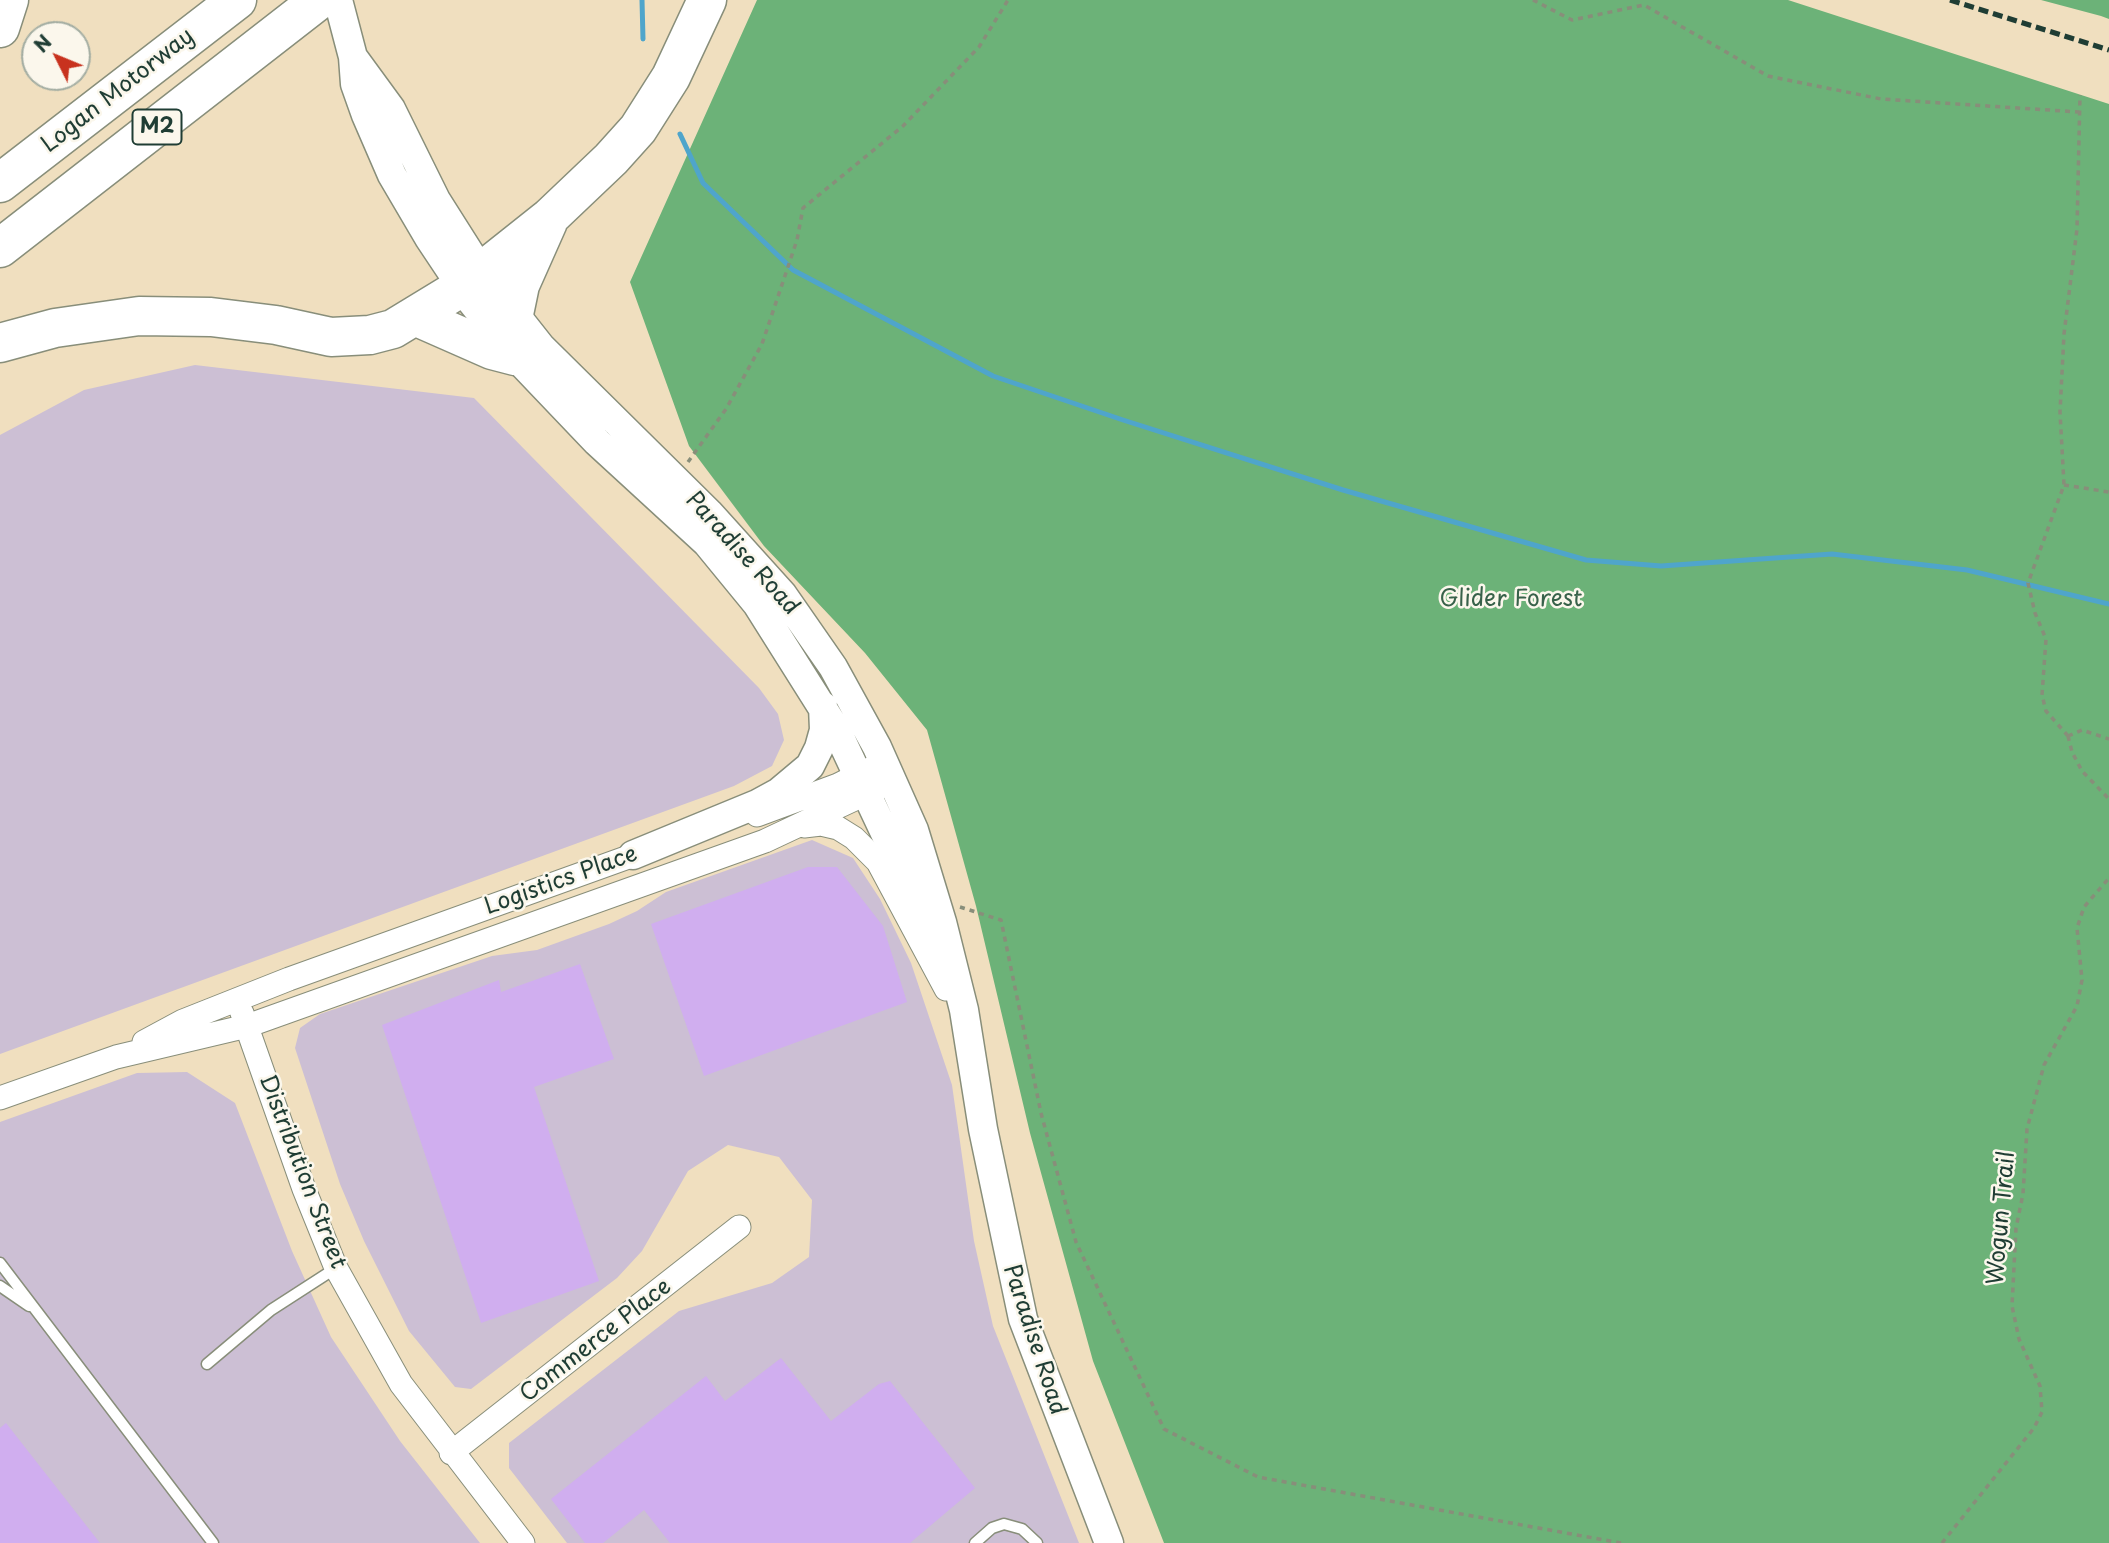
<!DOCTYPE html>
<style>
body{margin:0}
#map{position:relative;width:2109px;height:1543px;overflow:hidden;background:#f0dfbf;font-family:"Playpen Sans",sans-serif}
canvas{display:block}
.north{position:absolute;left:21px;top:21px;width:70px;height:70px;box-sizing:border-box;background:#fbf7ec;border:2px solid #a3ada2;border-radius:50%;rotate:313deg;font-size:19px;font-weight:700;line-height:28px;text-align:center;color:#1f3d34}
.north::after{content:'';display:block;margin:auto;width:24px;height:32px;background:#c8321e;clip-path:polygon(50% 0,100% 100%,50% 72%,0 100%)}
</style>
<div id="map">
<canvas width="2109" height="1543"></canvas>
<div class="north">N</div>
</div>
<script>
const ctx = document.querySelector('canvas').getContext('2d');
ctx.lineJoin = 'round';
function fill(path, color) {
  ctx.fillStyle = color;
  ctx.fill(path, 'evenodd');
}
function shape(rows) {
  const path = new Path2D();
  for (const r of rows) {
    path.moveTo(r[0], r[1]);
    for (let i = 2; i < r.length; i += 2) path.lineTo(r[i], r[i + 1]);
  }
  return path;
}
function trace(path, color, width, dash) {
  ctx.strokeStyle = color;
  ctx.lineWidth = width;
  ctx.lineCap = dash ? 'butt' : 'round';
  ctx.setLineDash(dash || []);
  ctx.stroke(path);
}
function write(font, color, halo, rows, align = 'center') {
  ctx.font = font + ' "Playpen Sans",sans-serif';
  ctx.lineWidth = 5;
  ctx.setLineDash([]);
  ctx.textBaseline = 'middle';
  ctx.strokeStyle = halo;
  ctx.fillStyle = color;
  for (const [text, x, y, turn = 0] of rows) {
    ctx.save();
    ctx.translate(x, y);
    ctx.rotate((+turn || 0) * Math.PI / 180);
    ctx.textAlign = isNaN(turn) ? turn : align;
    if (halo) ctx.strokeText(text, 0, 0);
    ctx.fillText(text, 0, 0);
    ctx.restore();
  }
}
const industrial = shape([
 [195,365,474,398,759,688,778,714,784,740,772,766,734,786,0,1054,0,435,84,390],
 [812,840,853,858,880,899,911,963,952,1085,974,1241,993,1326,1079,1543,567,1543,509,1468,509,1443,679,1311,772,1283,809,1257,812,1200,779,1157,728,1145,688,1171,642,1251,617,1278,471,1389,455,1387,409,1331,364,1241,340,1184,295,1048,300,1028,320,1014,492,956,537,950,609,924,637,911,666,892],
 [187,1072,235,1103,292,1251,331,1337,400,1441,480,1543,0,1543,0,1122,137,1073]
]);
const forest = shape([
 [757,0,1788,0,2109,104,2109,1543,1164,1543,1093,1361,1030,1133,976,906,927,730,865,653,764,546,689,446,630,282],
 [2041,0,2109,0,2109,19,2101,16]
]);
const stream = shape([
 [642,0,643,39],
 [680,134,703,183,793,270,993,376,1123,420,1343,490,1586,560,1661,566,1832,554,1967,570,2109,604]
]);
const building = shape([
 [808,867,837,867,883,926,907,1002,704,1076,651,924],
 [580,964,614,1059,534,1087,599,1281,481,1323,382,1025,499,980,501,992],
 [781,1358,831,1421,879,1384,890,1381,975,1488,910,1543,670,1543,644,1510,603,1543,585,1543,551,1499,706,1376,725,1401],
 [6,1423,100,1543,0,1543,0,1428]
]);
const path = shape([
 [1533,0,1572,20,1644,5,1768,76,1881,99,2079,112],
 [688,462,726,409,762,344,797,240,803,208,903,126,979,47,1008,0],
 [2064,485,2109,492],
 [2068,736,2046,711,2042,695,2046,639,2035,613,2028,583,2064,485,2060,412,2064,334,2077,229,2080,95],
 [2068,736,2072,752,2082,771,2109,799],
 [2068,736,2082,730,2109,739],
 [960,907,1001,920,1041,1113,1076,1242,1164,1429,1258,1477,1621,1543],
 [1942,1543,2034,1428,2042,1412,2040,1386,2019,1339,2012,1306,2016,1228,2023,1194,2027,1129,2044,1065,2077,1006,2082,980,2077,928,2084,907,2109,878]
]);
const service = shape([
 [0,1263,213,1543],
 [0,1286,29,1306],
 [207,1364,271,1310,336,1268],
 [975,1543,992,1528,1004,1524,1022,1529,1037,1543]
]);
const minor = shape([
 [757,815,838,785,884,762],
 [804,826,821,824,838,828,854,838,878,862,946,989],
 [242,1013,304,1189,336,1268,401,1384,523,1543],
 [144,1042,183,1021,289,979,648,850],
 [0,1098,116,1057,247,1026,765,841,880,787],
 [451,1453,739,1227]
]);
const tertiary = shape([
 [338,0,353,57,355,84,366,115,392,175,429,238,471,301,515,356,597,442,707,543,757,604,837,731,900,865,932,944],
 [353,57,391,109,436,200,481,271,541,347,709,513,783,595,833,667,877,747,914,830,942,922,964,1010,983,1129,1023,1319,1109,1543],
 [633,855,757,804,779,792,810,766,819,748,824,730,823,706]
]);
const motorway = shape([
 [0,28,9,0],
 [0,183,237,0],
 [0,248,319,0],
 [514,314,520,285,548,222],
 [417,317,492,350,515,356],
 [0,343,55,328,139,316,211,317,276,325,331,337,370,335,393,329,462,287,550,217,611,159,638,129,671,77,707,0]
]);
const rail = shape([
 [1950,0,2109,50]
]);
const shields = [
 [157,127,49]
];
const shieldNames = [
 ["M2",157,127]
];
const streetNames = [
 ["Logan Motorway",118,91,-38],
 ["Paradise Road",742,554,48],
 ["Logistics Place",561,881,-20],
 ["Distribution Street",302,1172,69],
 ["Wogun Trail",2002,1218,-85],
 ["Paradise Road",1034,1340,72],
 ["Commerce Place",596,1341,-38]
];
const parkNames = [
 ["Glider Forest",1511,600]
];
fill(industrial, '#ccbfd4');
fill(forest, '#6cb278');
trace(stream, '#4fa5cb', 5);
fill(building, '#d0aeef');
trace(service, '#888e7a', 13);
trace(minor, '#888e7a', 25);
trace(tertiary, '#888e7a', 31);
trace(motorway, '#888e7a', 41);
trace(path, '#888e7a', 3.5, [5, 5]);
trace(service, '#fff', 10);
trace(minor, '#fff', 23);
trace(tertiary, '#fff', 28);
trace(motorway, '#fff', 38);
trace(rail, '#1f3d34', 5, [10, 5]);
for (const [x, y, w] of shields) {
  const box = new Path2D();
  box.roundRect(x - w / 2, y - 17.5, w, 35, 5);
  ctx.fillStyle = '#fbf7ec';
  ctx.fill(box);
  trace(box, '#1f3d34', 2);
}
write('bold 21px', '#1f3d34', null, shieldNames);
write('23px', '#1f3d34', '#fbf7ec', streetNames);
write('23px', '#38624a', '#fbf7ec', parkNames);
</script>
